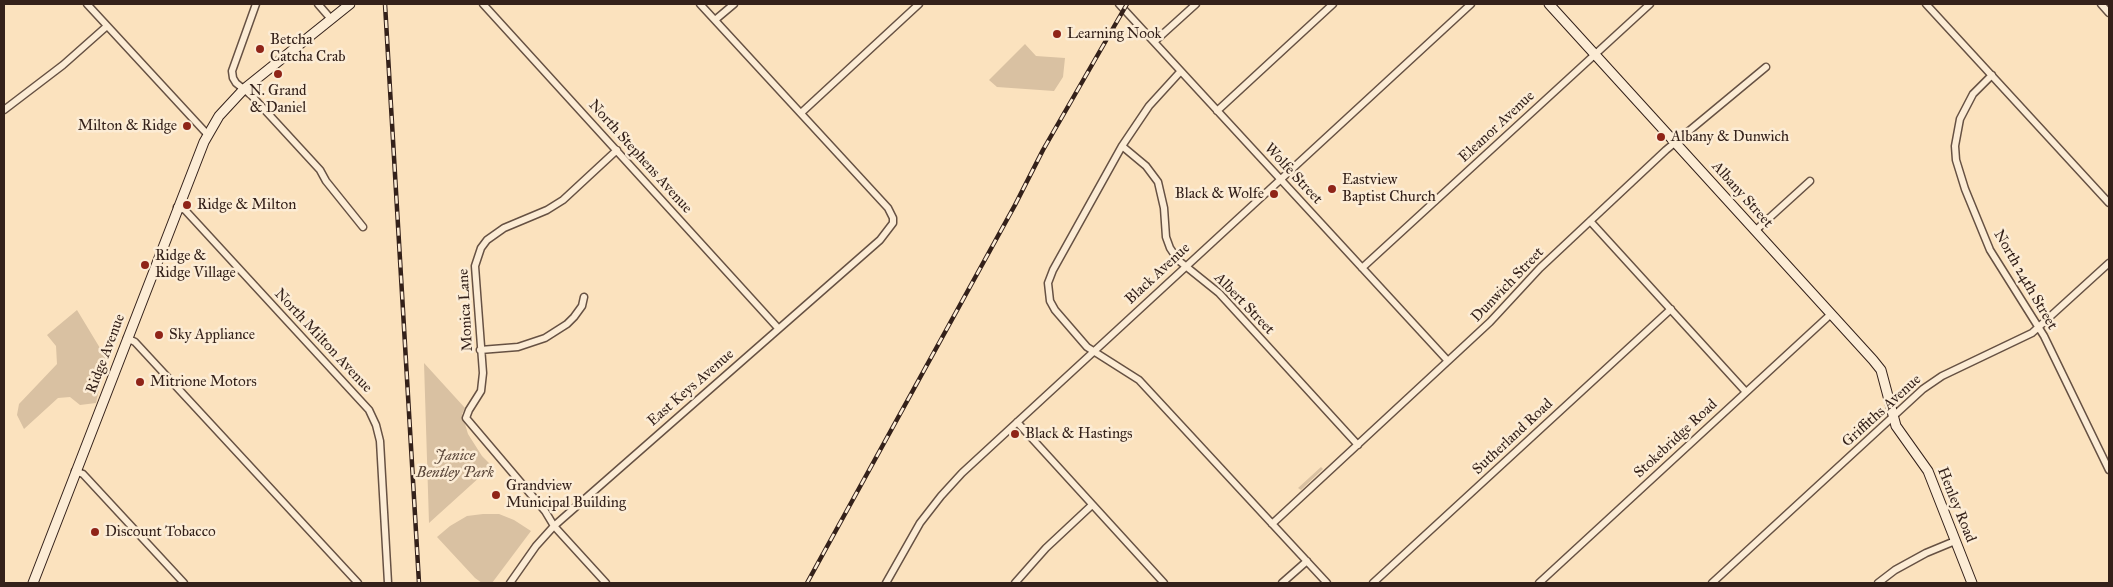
<!DOCTYPE html>
<style>
body{margin:0}
#map{position:relative;width:2113px;height:587px;overflow:hidden;background:#fbe2be;font-family:"IM FELL Great Primer",serif}
canvas{display:block}
.frame{position:absolute;inset:0;border:5px solid #34211a;pointer-events:none}
</style>
<div id="map">
<canvas width="2113" height="587"></canvas>
<div class="frame"></div>
</div>
<script>
const ctx = document.querySelector('canvas').getContext('2d');
ctx.lineJoin = 'round';
function fill(path, color) {
  ctx.fillStyle = color;
  ctx.fill(path, 'evenodd');
}
function shape(rows) {
  const path = new Path2D();
  for (const r of rows) {
    path.moveTo(r[0], r[1]);
    for (let i = 2; i < r.length; i += 2) path.lineTo(r[i], r[i + 1]);
  }
  return path;
}
function trace(path, color, width, dash) {
  ctx.strokeStyle = color;
  ctx.lineWidth = width;
  ctx.lineCap = dash ? 'butt' : 'round';
  ctx.setLineDash(dash || []);
  ctx.stroke(path);
}
function write(font, color, halo, rows, align = 'center') {
  ctx.font = font + ' "IM FELL Great Primer",serif';
  ctx.lineWidth = 5;
  ctx.setLineDash([]);
  ctx.textBaseline = 'middle';
  ctx.strokeStyle = halo;
  ctx.fillStyle = color;
  for (const [text, x, y, turn = 0] of rows) {
    ctx.save();
    ctx.translate(x, y);
    ctx.rotate((+turn || 0) * Math.PI / 180);
    ctx.textAlign = isNaN(turn) ? turn : align;
    if (halo) ctx.strokeText(text, 0, 0);
    ctx.fillText(text, 0, 0);
    ctx.restore();
  }
}
const green = shape([
 [1025,44,1036,56,1065,58,1063,77,1054,91,997,87,989,80],
 [77,310,106,358,96,403,80,405,70,397,58,398,24,429,17,415,19,404,57,364,56,346,47,335],
 [424,363,465,408,462,414,468,434,482,456,492,466,429,523],
 [1321,467,1323,469,1301,490,1298,488],
 [483,514,499,514,514,520,531,531,492,583,482,583,475,578,437,537,450,526,467,516]
]);
const street = shape([
 [87,4,208,135],
 [256,4,232,71,233,78,236,83,251,95,320,170,326,181,363,227],
 [318,4,331,19],
 [483,4,778,328],
 [1119,4,1448,361],
 [1926,4,2109,203],
 [2101,4,2109,13],
 [715,20,734,4],
 [1154,42,1196,4],
 [1180,72,1149,106,1122,146,1053,270,1048,283,1050,301,1055,310,1087,347,1139,380,1327,583],
 [1992,75,1973,94,1960,119,1955,146,1956,160,1965,189,1990,250,2044,336,2109,470],
 [4,110,63,65,107,26],
 [1217,111,1333,4],
 [801,113,919,4],
 [1122,146,1146,166,1158,182,1164,208,1166,237,1170,248,1178,260,1219,293,1358,445],
 [177,207,185,210,369,410,376,425,380,441,388,583],
 [1590,221,1746,392],
 [1756,230,1810,181],
 [1362,268,1650,4],
 [127,338,135,342,358,583],
 [480,350,518,347,545,338,567,324,574,317,582,306,584,297],
 [1017,422,1164,583],
 [75,471,83,474,184,583],
 [1272,524,1490,322,1540,268,1666,150,1766,67],
 [510,583,536,546,554,526,880,240,893,223,893,218,888,208,700,4],
 [606,583,554,526,545,511,466,418,469,410,481,391,483,373,475,266,481,248,487,240,504,228,547,210,563,200,617,150],
 [886,583,920,523,941,496,962,473,1471,4],
 [1015,583,1046,548,1092,505],
 [1282,583,1307,561],
 [1373,583,1671,309],
 [1539,583,1831,314],
 [1712,583,1923,389,1942,376,2032,333,2109,263],
 [1878,583,1895,570,1926,553,1955,541]
]);
const secondary = shape([
 [1549,4,1873,360,1881,370,1896,426,1928,471,1972,583],
 [33,583,204,142,219,116,244,89,350,4]
]);
const rail = shape([
 [385,4,419,583],
 [807,583,1015,205,1043,150,1127,4]
]);
const markers = [
 [1057,34,5,"#8f2418"],
 [260,49,5,"#8f2418"],
 [278,74,5,"#8f2418"],
 [187,126,5,"#8f2418"],
 [1661,137,5,"#8f2418"],
 [1332,189,5,"#8f2418"],
 [1274,194,5,"#8f2418"],
 [187,205,5,"#8f2418"],
 [145,265,5,"#8f2418"],
 [159,335,5,"#8f2418"],
 [140,382,5,"#8f2418"],
 [1015,434,5,"#8f2418"],
 [496,495,5,"#8f2418"],
 [95,532,5,"#8f2418"]
];
const poiNames = [
 ["Learning Nook",1067,34],
 ["Betcha",270,40],
 ["Catcha Crab",270,57],
 ["N. Grand",278,91,"center"],
 ["& Daniel",278,108,"center"],
 ["Milton & Ridge",177,126,"right"],
 ["Albany & Dunwich",1671,137],
 ["Eastview",1342,180],
 ["Baptist Church",1342,197],
 ["Black & Wolfe",1264,194,"right"],
 ["Ridge & Milton",197,205],
 ["Ridge &",155,256],
 ["Ridge Village",155,273],
 ["Sky Appliance",169,335],
 ["Mitrione Motors",150,382],
 ["Black & Hastings",1025,434],
 ["Grandview",506,486],
 ["Municipal Building",506,503],
 ["Discount Tobacco",105,532]
];
const streetNames = [
 ["Eleanor Avenue",1497,127,-43],
 ["North Stephens Avenue",640,157,48],
 ["Wolfe Street",1293,174,47],
 ["Albany Street",1742,195,48],
 ["Black Avenue",1158,274,-43],
 ["North 24th Street",2025,280,60],
 ["Dunwich Street",1508,285,-46],
 ["Albert Street",1244,304,46],
 ["Monica Lane",466,310,-93],
 ["North Milton Avenue",323,341,47],
 ["Ridge Avenue",106,354,-69],
 ["East Keys Avenue",691,388,-41],
 ["Griffiths Avenue",1882,411,-42],
 ["Sutherland Road",1513,437,-43],
 ["Stokebridge Road",1676,439,-43],
 ["Henley Road",1956,505,68]
];
const parkNames = [
 ["Janice",455,456],
 ["Bentley Park",455,473]
];
fill(green, '#d9c1a2');
trace(street, '#665143', 9);
trace(secondary, '#34211a', 11);
trace(street, '#fcecd5', 6);
trace(secondary, '#fcecd5', 9);
trace(rail, '#34211a', 4.5);
trace(rail, '#fcecd5', 2.5, [8]);
for (const [x, y, r, color] of markers) {
  const dot = new Path2D();
  dot.arc(x, y, r, 0, 2 * Math.PI);
  ctx.fillStyle = color;
  ctx.fill(dot);
  trace(dot, '#fcecd5', 2);
}
write('15px', '#34211a', '#fcecd5', poiNames, 'left');
write('15px', '#34211a', '#fcecd5', streetNames);
write('italic 15px', '#5d493c', '#fcecd5', parkNames);
</script>
